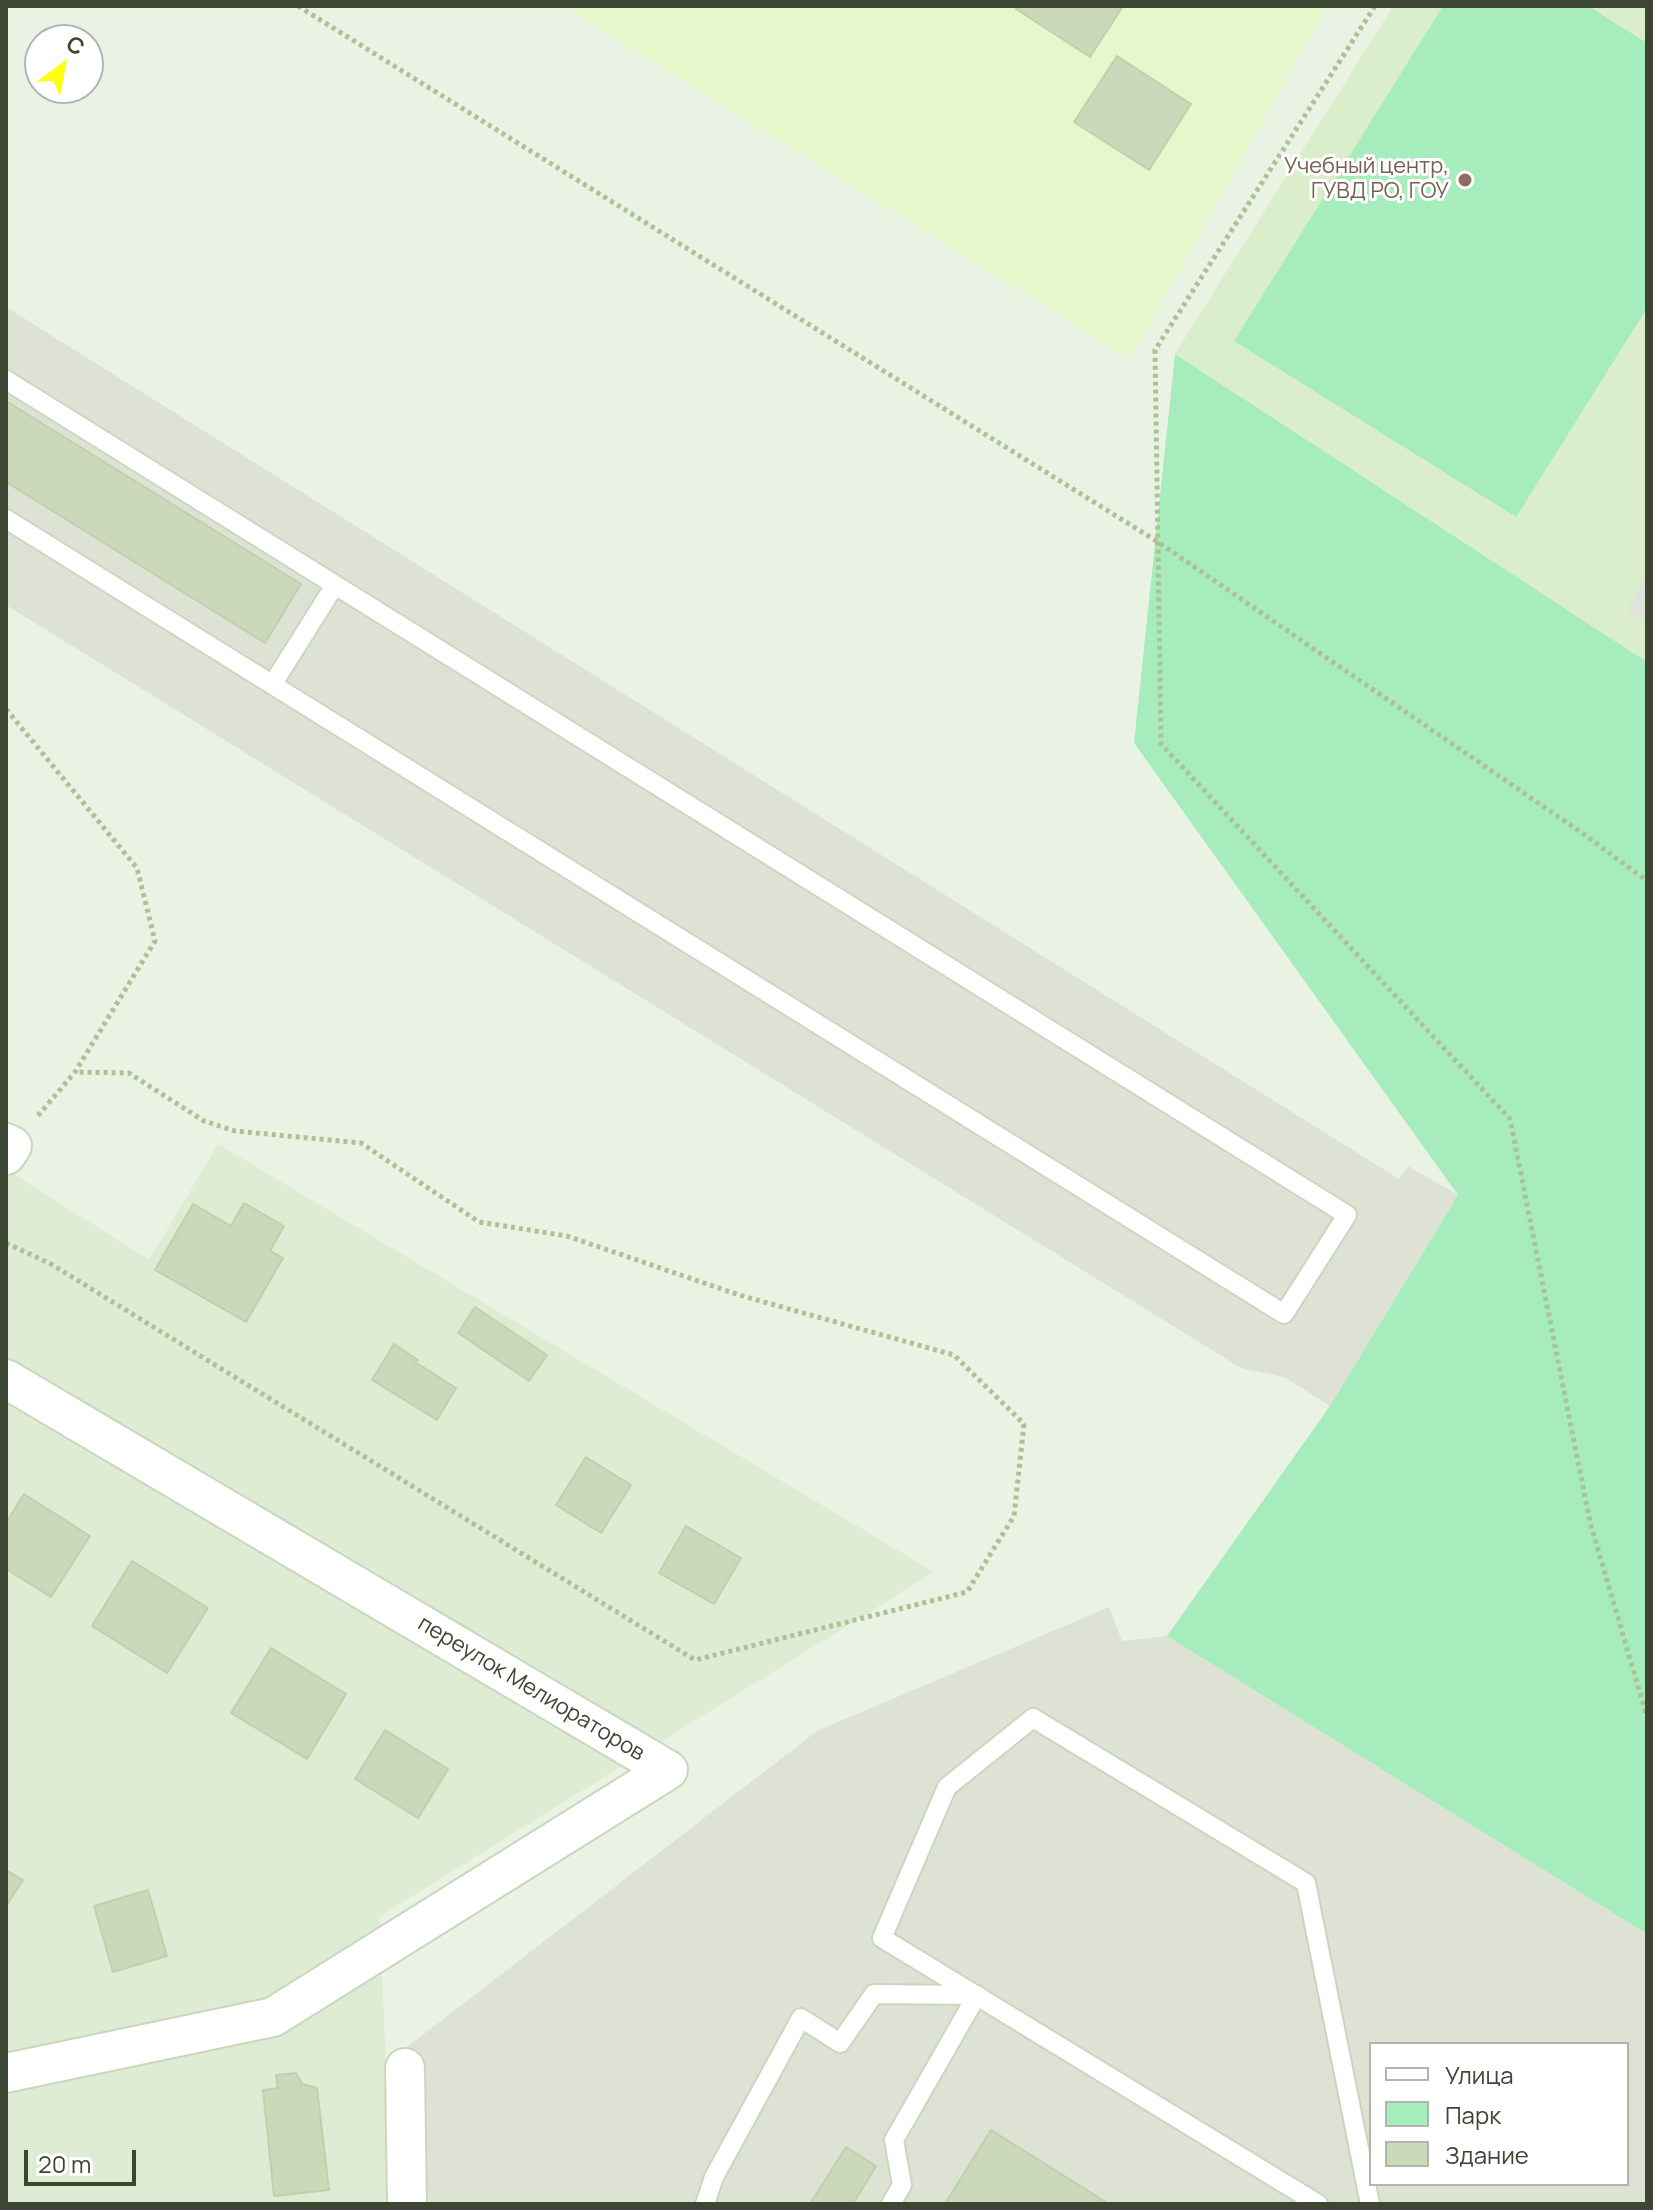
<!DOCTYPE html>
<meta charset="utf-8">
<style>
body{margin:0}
#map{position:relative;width:1653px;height:2210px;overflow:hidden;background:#eaf3e3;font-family:Manrope,sans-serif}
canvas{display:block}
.frame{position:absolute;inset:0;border:8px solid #3d4533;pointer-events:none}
.legend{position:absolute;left:1369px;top:2042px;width:260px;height:144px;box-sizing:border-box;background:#fff;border:2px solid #b1b5ad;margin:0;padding:10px 14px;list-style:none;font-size:24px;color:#3d4533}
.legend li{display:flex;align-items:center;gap:16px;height:40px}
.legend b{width:40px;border:2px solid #b1b5ad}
.north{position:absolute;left:24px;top:24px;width:80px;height:80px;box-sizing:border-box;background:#fff;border:2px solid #b1b5ad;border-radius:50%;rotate:32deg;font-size:22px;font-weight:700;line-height:32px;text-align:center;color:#3d4533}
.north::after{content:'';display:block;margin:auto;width:28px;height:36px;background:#ffff0e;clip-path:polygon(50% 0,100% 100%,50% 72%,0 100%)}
.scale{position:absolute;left:24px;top:2150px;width:112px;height:36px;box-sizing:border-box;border:4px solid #3d4533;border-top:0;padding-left:10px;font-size:24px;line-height:28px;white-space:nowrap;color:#3d4533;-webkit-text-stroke:6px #fff;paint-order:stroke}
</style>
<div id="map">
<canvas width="1653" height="2210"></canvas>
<div class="frame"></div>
<ul class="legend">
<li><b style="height:10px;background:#fff"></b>Улица</li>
<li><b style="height:22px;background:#a7ecbc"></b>Парк</li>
<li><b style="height:22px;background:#cbd9ba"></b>Здание</li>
</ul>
<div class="north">С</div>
<div class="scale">20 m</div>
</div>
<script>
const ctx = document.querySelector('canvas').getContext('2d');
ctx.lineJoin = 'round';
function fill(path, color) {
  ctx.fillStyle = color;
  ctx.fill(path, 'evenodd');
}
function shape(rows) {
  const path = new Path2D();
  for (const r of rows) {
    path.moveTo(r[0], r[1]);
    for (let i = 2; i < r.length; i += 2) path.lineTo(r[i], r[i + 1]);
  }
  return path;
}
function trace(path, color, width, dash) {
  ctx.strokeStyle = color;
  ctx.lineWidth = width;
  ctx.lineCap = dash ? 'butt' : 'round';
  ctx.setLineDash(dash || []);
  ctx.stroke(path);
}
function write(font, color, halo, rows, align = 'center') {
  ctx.font = font + ' Manrope,sans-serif';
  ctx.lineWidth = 6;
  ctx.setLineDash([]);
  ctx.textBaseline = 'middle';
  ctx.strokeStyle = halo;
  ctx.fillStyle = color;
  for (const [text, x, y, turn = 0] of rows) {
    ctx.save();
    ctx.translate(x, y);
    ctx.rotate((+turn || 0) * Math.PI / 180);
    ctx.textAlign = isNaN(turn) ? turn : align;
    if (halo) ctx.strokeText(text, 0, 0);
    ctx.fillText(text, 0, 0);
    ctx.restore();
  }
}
const residential = shape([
 [218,1144,934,1572,379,1917,393,2204,6,2204,6,1169,149,1260]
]);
const commercial = shape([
 [563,6,1327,6,1130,359]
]);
const industrial = shape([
 [6,307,1399,1179,1408,1166,1458,1195,1330,1406,1284,1377,1241,1368,6,605],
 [1109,1607,1122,1641,1167,1636,1647,1934,1647,2204,413,2204,407,2047,817,1731],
 [1371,2044,1627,2044,1627,2184,1371,2184]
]);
const education = shape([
 [1393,6,1647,6,1647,662,1175,354]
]);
const green = shape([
 [1443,6,1588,6,1647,43,1647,308,1516,517,1234,341],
 [1175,354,1647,662,1647,1934,1167,1636,1330,1406,1458,1195,1134,743]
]);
const parking = shape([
 [1647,576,1647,624,1626,611]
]);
const building = shape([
 [1018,6,1123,6,1090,57,1016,9,1018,6],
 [1117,56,1191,104,1149,170,1074,122,1117,56],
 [6,401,301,584,265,643,6,482,6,401],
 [244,1203,284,1226,270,1251,283,1258,246,1322,155,1270,193,1204,231,1226,244,1203],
 [475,1307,547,1355,529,1381,458,1333,475,1307],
 [394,1344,418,1360,415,1362,456,1388,437,1420,372,1380,394,1344],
 [586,1457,631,1485,601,1533,556,1505,586,1457],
 [24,1494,90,1536,51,1597,6,1569,6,1523,24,1494],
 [686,1526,741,1558,714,1604,659,1573,686,1526],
 [132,1561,208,1608,167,1673,92,1626,132,1561],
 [271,1648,346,1694,307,1759,231,1713,271,1648],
 [385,1730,448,1769,418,1818,355,1779,385,1730],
 [6,1870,23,1880,6,1906,6,1870],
 [148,1890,167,1956,113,1972,94,1906,148,1890],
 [296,2073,302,2084,317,2088,329,2190,274,2196,263,2090,278,2088,276,2075,296,2073],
 [991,2130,1109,2204,945,2204,991,2130],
 [846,2147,876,2166,853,2204,810,2204,846,2147]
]);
const path = shape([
 [298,6,1158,542,1585,835,1647,881],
 [1375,6,1155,350,1161,744,1510,1119,1590,1522,1647,1717],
 [6,709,137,868,155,941,75,1072,36,1118],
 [6,1243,51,1264,695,1660,967,1592,1014,1516,1024,1424,954,1355,739,1295,567,1236,479,1222,361,1143,235,1131,204,1121,129,1073,75,1072]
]);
const service = shape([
 [6,380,1347,1215,1284,1314,6,519],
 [272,685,335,585],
 [705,2204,714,2177,801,2018,840,2043,874,1994,974,1995],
 [891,2204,902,2185,894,2140,977,1995],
 [1318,2204,882,1938,947,1787,1033,1718,1306,1883,1370,2204]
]);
const minor = shape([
 [6,1143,12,1146,6,1155],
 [6,1379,668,1770,273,2017,6,2073],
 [405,2068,407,2204]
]);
const markers = [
 [1465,180,8,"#8d6e63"]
];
const educationNames = [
 ["Учебный центр,",1449,167],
 ["ГУВД РО, ГОУ",1449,192]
];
const streetNames = [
 ["переулок Мелиораторов",531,1689,31]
];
fill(residential, '#dfecd4');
fill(commercial, '#e5f8cb');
fill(industrial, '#dde2d5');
fill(education, '#daeecb');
fill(green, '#a7ecbc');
fill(parking, '#e0e3dc');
fill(building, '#cbd9ba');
trace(building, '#bfd1aa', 2);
trace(service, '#c9d7bc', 22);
trace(minor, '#c9d7bc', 42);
trace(path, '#acc295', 5, [4, 4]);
trace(service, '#fff', 18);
trace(minor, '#fff', 38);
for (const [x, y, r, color] of markers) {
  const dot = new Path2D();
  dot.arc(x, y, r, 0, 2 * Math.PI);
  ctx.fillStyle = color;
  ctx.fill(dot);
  trace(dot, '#fff', 3);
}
write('22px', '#785e54', '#fff', educationNames, 'right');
write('22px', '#3d4533', '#fff', streetNames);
</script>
